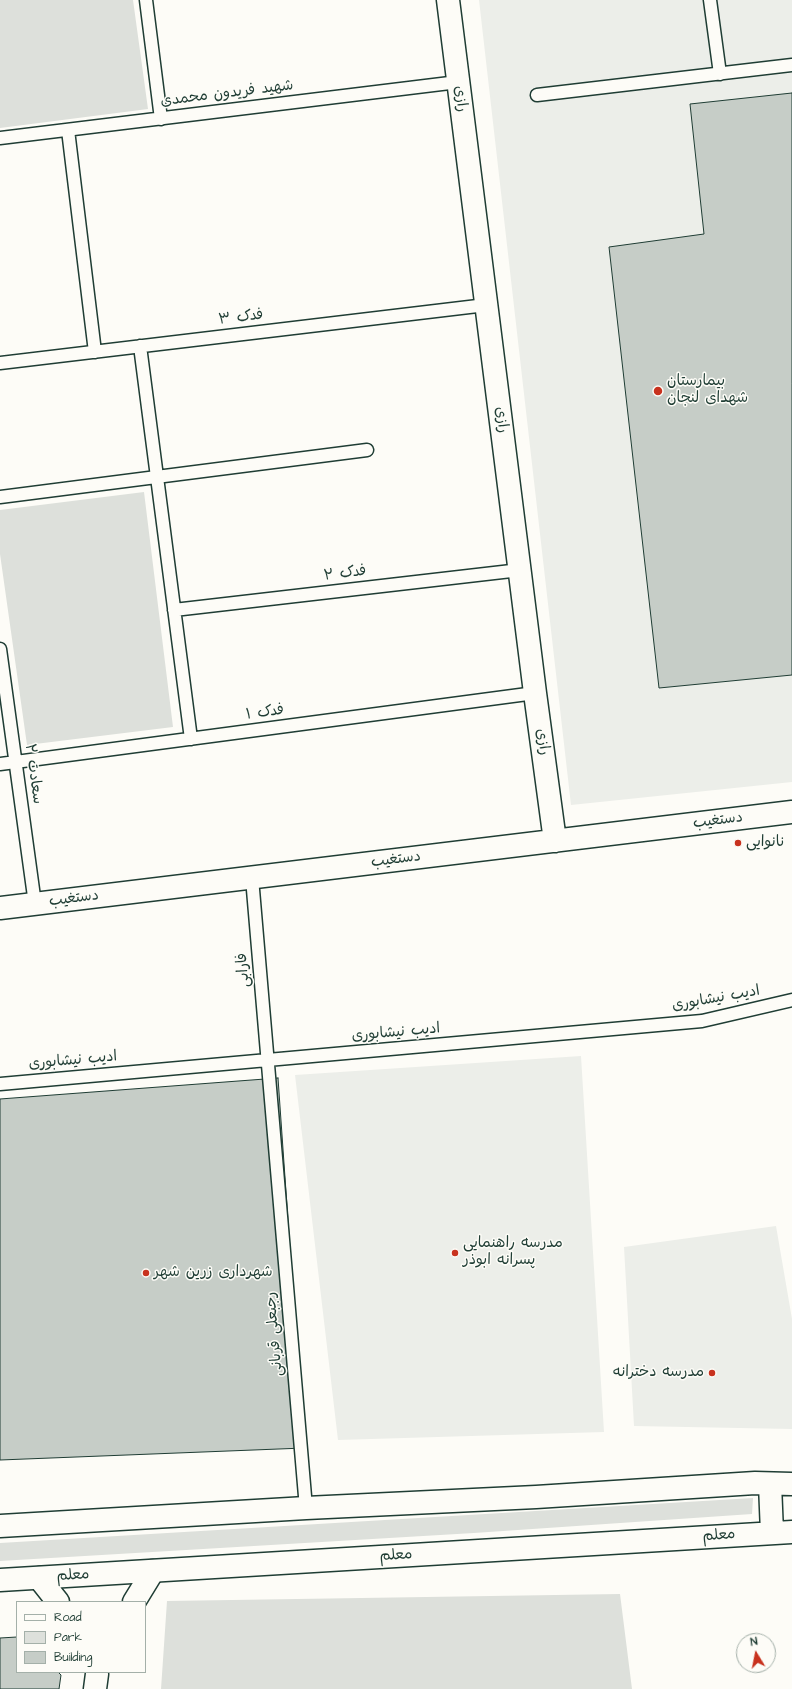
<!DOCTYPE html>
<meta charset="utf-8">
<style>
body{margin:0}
#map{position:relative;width:792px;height:1689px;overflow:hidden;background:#fdfcf7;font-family:"Architects Daughter",sans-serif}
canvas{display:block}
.legend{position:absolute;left:16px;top:1601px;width:130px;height:72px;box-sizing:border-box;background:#fdfcf7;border:1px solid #a4b0a9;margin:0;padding:5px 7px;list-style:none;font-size:12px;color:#1f3d34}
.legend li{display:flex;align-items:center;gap:8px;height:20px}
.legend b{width:20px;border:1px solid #a4b0a9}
.north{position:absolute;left:736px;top:1633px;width:40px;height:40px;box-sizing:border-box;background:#fdfcf7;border:1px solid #a4b0a9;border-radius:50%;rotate:350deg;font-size:11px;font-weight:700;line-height:16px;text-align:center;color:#1f3d34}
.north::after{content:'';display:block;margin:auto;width:14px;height:18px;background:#c8321e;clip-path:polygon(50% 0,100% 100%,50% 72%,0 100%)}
</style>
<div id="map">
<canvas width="792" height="1689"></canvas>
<ul class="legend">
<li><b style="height:5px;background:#fdfcf7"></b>Road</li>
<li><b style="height:11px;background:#dde0db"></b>Park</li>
<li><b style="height:11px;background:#c6cdc7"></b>Building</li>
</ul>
<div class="north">N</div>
</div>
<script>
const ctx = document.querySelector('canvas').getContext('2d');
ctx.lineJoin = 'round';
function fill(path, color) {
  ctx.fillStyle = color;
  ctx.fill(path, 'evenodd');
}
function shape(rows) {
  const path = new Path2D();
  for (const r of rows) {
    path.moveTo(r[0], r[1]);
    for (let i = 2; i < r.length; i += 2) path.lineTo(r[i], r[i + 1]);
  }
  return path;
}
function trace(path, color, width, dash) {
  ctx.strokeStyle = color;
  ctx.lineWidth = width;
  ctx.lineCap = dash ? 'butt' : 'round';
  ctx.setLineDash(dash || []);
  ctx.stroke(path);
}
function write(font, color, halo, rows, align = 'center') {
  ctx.font = font + ' "Architects Daughter","Playpen Sans Arabic",sans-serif';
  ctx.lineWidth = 3;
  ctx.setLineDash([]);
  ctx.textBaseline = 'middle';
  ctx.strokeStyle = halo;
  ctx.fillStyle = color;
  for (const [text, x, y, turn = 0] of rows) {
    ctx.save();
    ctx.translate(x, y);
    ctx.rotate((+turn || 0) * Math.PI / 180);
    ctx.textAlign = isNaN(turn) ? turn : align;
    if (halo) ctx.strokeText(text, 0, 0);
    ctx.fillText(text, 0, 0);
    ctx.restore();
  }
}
const built = shape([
 [479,0,792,0,792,782,571,805],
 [581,1056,604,1432,338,1440,295,1075],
 [776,1226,792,1319,792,1429,634,1426,624,1247]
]);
const green = shape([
 [0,0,133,0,148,109,0,128],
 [144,492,173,727,27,745,0,554,0,510],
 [753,1498,752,1514,474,1533,0,1561,0,1543],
 [620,1594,632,1689,161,1689,167,1601]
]);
const building = shape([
 [792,93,792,675,659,688,609,247,704,234,690,104,792,93],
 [278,1078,304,1448,0,1460,0,1099,278,1078],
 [17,1637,17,1672,58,1672,61,1675,59,1689,0,1689,0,1638,17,1637]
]);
const service = shape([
 [146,0,161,119],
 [710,0,720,74],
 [537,95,792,65],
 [68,130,95,352],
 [0,138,458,82],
 [140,346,191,739],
 [0,363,486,305],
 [0,497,367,450],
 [174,610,520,570],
 [0,649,35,904],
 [0,764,535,693],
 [252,878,306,1508],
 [0,1084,702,1021,792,1000]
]);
const minor = shape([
 [448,0,535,693,555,841],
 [0,908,792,812]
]);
const tertiary = shape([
 [39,1578,58,1602],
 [134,1602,153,1571],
 [95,1689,97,1674]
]);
const secondary = shape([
 [770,1484,772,1533],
 [0,1526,306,1508,536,1497,755,1483,792,1484],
 [0,1580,792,1532]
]);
const markers = [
 [658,391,5,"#c8321e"],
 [738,843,4,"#c8321e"],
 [455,1253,4,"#c8321e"],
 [146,1273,4,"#c8321e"],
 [712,1373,4,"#c8321e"]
];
const streetNames = [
 ["شهید فریدون محمدی",227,94,-7],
 ["رازی",460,99,83],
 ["فدک ۳",241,318,-7],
 ["رازی",501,420,83],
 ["فدک ۲",345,574,-7],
 ["فدک ۱",265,713,-8],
 ["رازی",542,742,82],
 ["سعادت ۲",33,774,82],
 ["دستغیب",718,821,-7],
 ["دستغیب",396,860,-7],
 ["دستغیب",74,899,-7],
 ["فارابی",244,970,-95],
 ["ادیب نیشابوری",716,999,-10],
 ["ادیب نیشابوری",396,1033,-5],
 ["ادیب نیشابوری",73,1061,-5],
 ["رجبعلی قربانی",275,1334,-95],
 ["معلم",719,1536,-4],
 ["معلم",396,1556,-3],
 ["معلم",73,1576,-3]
];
const poiNames = [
 ["بیمارستان",667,382],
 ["شهدای لنجان",667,399],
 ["نانوایی",746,843],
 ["مدرسه راهنمایی",463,1244],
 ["پسرانه ابوذر",463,1261],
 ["شهرداری زرین شهر",154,1273],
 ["مدرسه دخترانه",704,1373,"right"]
];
fill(built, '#eceee9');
fill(green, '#dde0db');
fill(building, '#c6cdc7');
trace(building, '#1f3d34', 1);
trace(service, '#1f3d34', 15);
trace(minor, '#1f3d34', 25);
trace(tertiary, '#1f3d34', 25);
trace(secondary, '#1f3d34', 25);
trace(service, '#fdfcf7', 12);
trace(minor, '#fdfcf7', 22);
trace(tertiary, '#fdfcf7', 22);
trace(secondary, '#fdfcf7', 22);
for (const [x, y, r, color] of markers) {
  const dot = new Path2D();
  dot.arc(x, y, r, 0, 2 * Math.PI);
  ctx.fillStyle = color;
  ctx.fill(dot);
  trace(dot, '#fdfcf7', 1.5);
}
write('15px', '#1f3d34', '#fdfcf7', streetNames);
write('15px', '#1f3d34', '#fdfcf7', poiNames, 'left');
</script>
